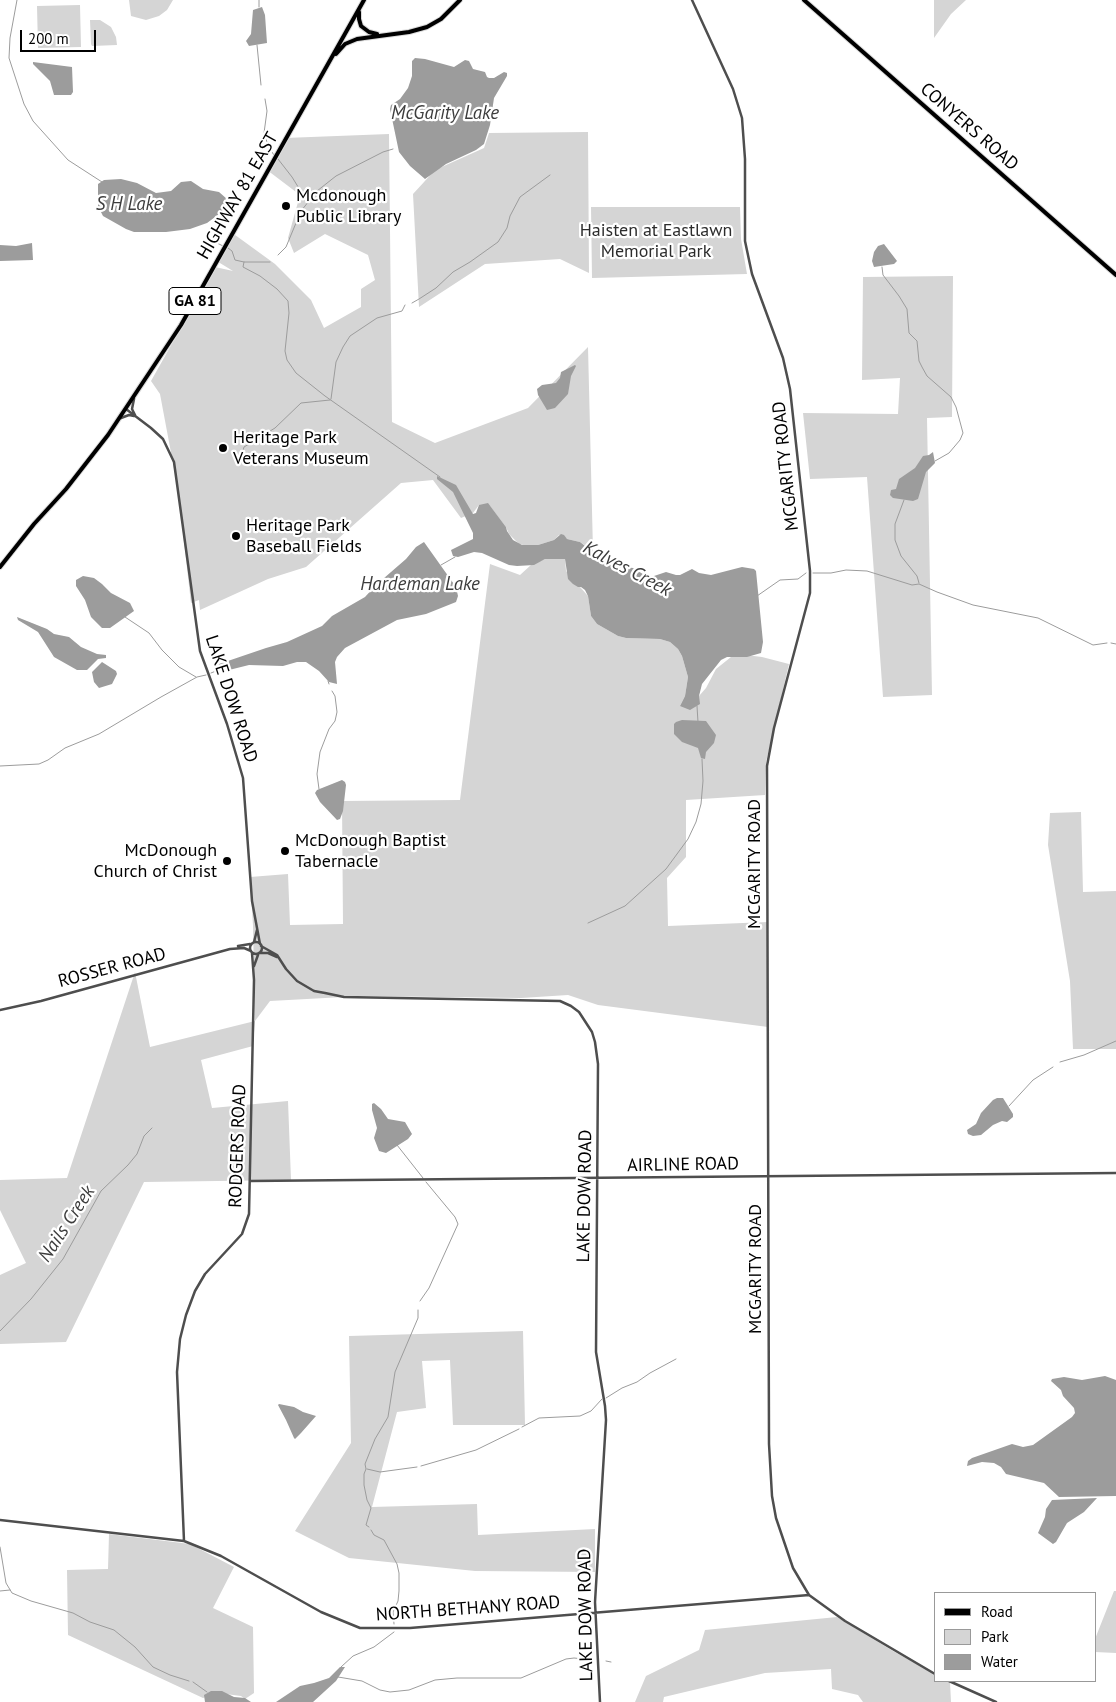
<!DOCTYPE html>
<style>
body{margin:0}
#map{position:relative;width:1116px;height:1702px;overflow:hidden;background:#fff;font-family:"PT Sans",sans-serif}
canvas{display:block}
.legend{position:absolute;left:934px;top:1592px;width:162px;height:90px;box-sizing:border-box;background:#fff;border:1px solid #999;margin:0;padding:6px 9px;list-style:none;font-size:15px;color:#000}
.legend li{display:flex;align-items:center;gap:10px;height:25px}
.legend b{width:25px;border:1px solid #999}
.scale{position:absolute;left:20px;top:30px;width:76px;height:22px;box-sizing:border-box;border:2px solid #000;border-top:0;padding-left:6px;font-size:15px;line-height:18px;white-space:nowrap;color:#000;-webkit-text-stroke:4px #fff;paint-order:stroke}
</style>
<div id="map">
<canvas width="1116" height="1702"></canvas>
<ul class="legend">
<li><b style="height:6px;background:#000"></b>Road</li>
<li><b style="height:14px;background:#d5d5d5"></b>Park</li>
<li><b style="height:14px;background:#9c9c9c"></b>Water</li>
</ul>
<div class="scale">200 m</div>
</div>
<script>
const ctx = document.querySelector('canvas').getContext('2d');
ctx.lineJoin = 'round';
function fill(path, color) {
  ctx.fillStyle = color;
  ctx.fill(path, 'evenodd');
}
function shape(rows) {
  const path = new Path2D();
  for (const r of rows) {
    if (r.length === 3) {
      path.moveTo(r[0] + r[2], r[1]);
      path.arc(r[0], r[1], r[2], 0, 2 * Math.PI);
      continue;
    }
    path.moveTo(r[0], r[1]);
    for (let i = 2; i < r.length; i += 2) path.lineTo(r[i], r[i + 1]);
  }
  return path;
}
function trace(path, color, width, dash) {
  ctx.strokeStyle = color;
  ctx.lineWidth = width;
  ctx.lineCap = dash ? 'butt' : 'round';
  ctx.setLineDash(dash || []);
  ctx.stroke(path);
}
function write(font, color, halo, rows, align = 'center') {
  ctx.font = font + ' "PT Sans",sans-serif';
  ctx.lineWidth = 4.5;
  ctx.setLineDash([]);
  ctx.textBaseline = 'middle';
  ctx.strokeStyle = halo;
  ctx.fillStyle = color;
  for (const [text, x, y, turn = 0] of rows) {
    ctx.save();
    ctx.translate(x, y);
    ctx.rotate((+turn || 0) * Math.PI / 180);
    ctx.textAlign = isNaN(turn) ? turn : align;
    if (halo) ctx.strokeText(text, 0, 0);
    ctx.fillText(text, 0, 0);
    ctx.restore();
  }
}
const green = shape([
 [129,0,173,0,167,10,159,16,146,20,131,16],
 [934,0,966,0,951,14,934,38],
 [80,5,81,47,38,48,37,6],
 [90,20,100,20,111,27,116,37,117,45,92,46,91,44],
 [588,132,589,273,560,259,485,264,419,307,413,194,435,170,484,148,489,133],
 [389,134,392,422,435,443,528,408,588,347,593,551,580,542,567,539,559,535,554,540,538,545,527,546,519,544,509,534,506,527,490,506,479,505,473,513,461,518,433,480,401,483,306,567,268,579,200,610,199,600,191,603,178,490,160,394,151,381,215,267,233,271,215,260,231,232,275,264,311,300,324,328,361,307,361,289,375,280,368,255,325,234,294,253,288,238,300,195,267,170,285,138],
 [591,207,740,207,741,239,747,274,592,278],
 [953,276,952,417,927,418,932,695,883,697,867,477,810,479,803,413,898,414,900,378,862,380,863,277],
 [554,558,565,559,566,571,588,596,591,616,597,624,618,636,626,638,660,639,670,642,678,649,682,656,688,677,685,696,680,706,699,696,706,688,716,669,731,657,746,655,762,657,789,664,766,762,765,795,686,800,686,857,667,878,668,926,768,922,768,1027,598,1005,568,995,521,998,362,996,270,1001,255,1021,253,1046,201,1060,212,1108,288,1101,291,1180,144,1182,66,1342,0,1344,0,1275,26,1263,0,1210,0,1180,67,1178,135,972,150,1047,255,1021,253,926,250,877,288,874,290,925,343,924,342,801,460,800,490,564,520,575,531,565,545,559],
 [1081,812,1083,892,1116,891,1116,1049,1073,1049,1070,981,1048,845,1050,813],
 [523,1331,525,1425,453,1425,450,1360,422,1361,426,1408,397,1412,372,1507,477,1504,478,1535,595,1529,595,1572,475,1571,349,1558,295,1531,351,1443,349,1336],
 [109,1534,190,1544,234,1567,213,1608,253,1627,254,1693,245,1699,241,1696,218,1693,203,1698,68,1635,67,1570,108,1569],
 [1114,1591,1116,1591,1116,1653,1095,1652,1095,1639],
 [837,1617,893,1651,935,1674,935,1681,947,1681,950,1682,951,1702,863,1702,858,1695,832,1689,831,1669,765,1673,664,1697,663,1702,635,1702,646,1676,699,1650,705,1630]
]);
const water = shape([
 [262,7,265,15,267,43,249,46,246,41,251,34,253,10],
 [415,58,425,59,454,67,465,60,469,61,473,69,485,72,487,77,489,78,494,78,504,72,507,73,507,76,494,98,490,125,484,144,476,150,446,164,425,179,410,166,399,152,390,109,391,105,400,99,408,88,412,76,412,61],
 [33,62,72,67,73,92,71,95,54,95,50,81,33,64],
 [121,179,137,183,156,193,171,191,181,182,191,181,203,189,219,192,227,199,230,204,226,209,207,223,190,229,166,232,134,232,126,229,103,216,98,206,98,184,104,180],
 [32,243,33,260,0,261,0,245,16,246],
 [884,244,897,261,894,264,874,267,872,261,874,252,878,246],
 [575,365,576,366,571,376,568,394,555,408,547,410,538,395,537,389,542,385,556,383,560,378,561,372],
 [933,452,935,463,926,472,918,499,913,501,893,498,890,495,891,490,896,489,899,479,915,468,923,456,929,455],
 [437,476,456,485,473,514,476,513,479,505,488,503,506,527,507,531,513,540,522,545,538,545,554,540,561,534,564,535,567,539,580,542,589,549,626,567,633,568,646,576,654,576,666,572,676,575,680,575,692,569,699,573,711,575,742,567,754,569,756,571,763,642,761,653,747,657,727,657,721,660,702,684,699,696,700,704,690,710,680,706,685,696,688,677,682,656,678,649,670,642,660,639,626,638,618,636,597,624,591,616,588,596,585,590,581,587,578,587,573,584,568,579,565,559,545,559,534,565,517,566,509,565,482,553,474,552,458,557,453,556,451,550,473,539,473,533,453,492,437,479],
 [424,542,456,587,458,596,456,602,426,614,397,620,345,648,337,657,335,662,337,684,329,682,319,671,306,662,297,662,283,666,249,665,225,671,216,668,219,664,266,648,287,642,322,626,332,616,365,597,376,585,406,559,416,547],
 [83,576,94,578,102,584,111,593,130,603,134,611,110,628,102,628,91,617,85,600,76,586,76,580],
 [17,617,47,629,54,634,69,637,81,647,97,654,106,655,106,658,98,659,87,670,77,670,54,657,38,632,18,620],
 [102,662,116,671,117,674,112,684,99,688,94,682,92,672],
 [682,720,706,721,716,735,714,743,706,752,705,759,701,758,698,748,682,742,674,734,674,724,676,722],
 [342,780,345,782,346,785,343,811,340,819,337,820,320,802,315,793,317,790],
 [997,1098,1003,1098,1013,1114,1013,1117,1007,1122,1002,1121,993,1125,981,1135,973,1136,968,1134,967,1130,976,1124,981,1113,993,1100],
 [374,1103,381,1109,388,1119,405,1122,412,1134,408,1139,386,1153,379,1151,374,1138,377,1128,372,1110,372,1104],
 [1105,1376,1116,1380,1116,1496,1059,1497,1044,1483,1006,1474,1001,1467,994,1463,982,1462,967,1466,968,1461,972,1458,1012,1444,1023,1447,1033,1445,1072,1417,1075,1413,1074,1408,1063,1396,1061,1390,1051,1381,1052,1379,1064,1377,1082,1380],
 [279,1404,294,1407,303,1412,316,1416,301,1433,295,1439,294,1438,286,1420,278,1405],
 [1097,1498,1084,1512,1067,1523,1056,1542,1053,1544,1038,1533,1045,1517,1046,1509,1052,1500],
 [340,1667,345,1667,336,1681,313,1702,276,1702,300,1686,314,1683,329,1678],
 [211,1691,222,1691,234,1697,245,1698,251,1702,205,1702,204,1695]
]);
const stream = shape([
 [17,0,10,38,9,58,24,104,33,121,68,160,102,182],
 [259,7,259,0],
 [257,45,261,85],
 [265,99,267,111,264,133,269,148,274,155],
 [278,159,292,177,308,203],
 [223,246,217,243,216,238,218,229,226,213,225,210],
 [228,248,232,251,235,260,244,262,270,262],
 [278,255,286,247,301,211,317,191,336,176,383,152,393,149],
 [244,262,243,267,260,276,277,289,288,301,289,313,285,351,287,360,296,373,325,396,440,477],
 [882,267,883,275,899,296,907,309,909,333,917,341,919,361,922,367,927,376,951,397,956,407,963,433,960,440,949,453,935,461],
 [412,303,419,299,436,288,453,272,470,262,498,242,507,228,510,216,520,197,550,175],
 [331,399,336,362,343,347,350,336,377,318,402,311,405,305],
 [239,464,244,447,275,428,301,403,330,400],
 [904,500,895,524,895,540,901,556,917,576,919,583],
 [441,565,455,557],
 [813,573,831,573,846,570,867,571,912,585,919,584,937,592,973,605,1038,618,1093,645,1107,643],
 [757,596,780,580,798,579,806,573],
 [125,617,149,633,162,650,179,667,196,677],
 [1111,643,1116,644],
 [211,673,221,669],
 [328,681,329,684],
 [697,706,698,722],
 [0,766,39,764,48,760,65,748,99,734,161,697,197,677,206,675],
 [319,789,317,774,320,752,329,729,335,721,337,712,335,696,332,691],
 [588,923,625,906,666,869,688,839,696,822,701,804,703,781,702,759],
 [1060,1062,1084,1055,1116,1041],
 [1009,1106,1033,1080,1053,1067],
 [397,1145,423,1178],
 [420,1301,429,1288,458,1224,455,1217,426,1182],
 [0,1331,31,1299,63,1259,101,1191,128,1165,137,1154,144,1136,152,1128],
 [606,1398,622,1388,637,1382,650,1373,676,1359],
 [522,1427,539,1418,580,1416,591,1411,602,1399],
 [421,1466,476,1450,519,1429],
 [367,1469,380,1472,417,1467],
 [369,1527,366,1525,371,1508,367,1500,364,1485,364,1474,366,1469,365,1464,375,1439,388,1417,395,1372,418,1318,418,1310],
 [371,1530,374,1535,384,1540,397,1564,399,1573,399,1591,398,1601,393,1612,394,1624],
 [0,1547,6,1583,12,1593,31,1601,73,1613,90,1622,114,1630,135,1647,153,1667,170,1675,189,1681],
 [0,1591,10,1590],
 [606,1661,611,1662],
 [341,1667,353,1656,374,1647,394,1632],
 [338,1677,362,1681,380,1690,390,1692,409,1690,435,1680,457,1678,521,1678,566,1659,574,1658,593,1660],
 [193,1682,207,1692]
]);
const minor = shape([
 [692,0,733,89,742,118,745,159,745,241,752,274,783,358,790,389,810,571,810,593,774,728,767,766,769,1444,772,1496,776,1518,793,1568,809,1595,845,1621,935,1674],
 [134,399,132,409,135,415],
 [126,409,151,428,163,439,174,462,200,651,227,724,243,778,252,901,260,944],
 [121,418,129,415,134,416],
 [256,948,6],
 [254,942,257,930],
 [238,946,250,944],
 [261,946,277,955,286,969,297,981,314,991,325,993,344,997,560,1001,571,1006,579,1012,592,1032,595,1042,598,1064,596,1352,605,1406,606,1420,595,1602,600,1702],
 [260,953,268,953,277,957],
 [254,966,258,955],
 [0,1010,41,1001,230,949,244,948,251,951],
 [250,1181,1116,1173],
 [0,1520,184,1541,221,1556,321,1612,360,1628,410,1628,809,1595],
 [184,1541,177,1372,180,1339,186,1315,195,1291,205,1274,242,1234,249,1214,254,980,252,953],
 [949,1681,996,1702]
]);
const major = shape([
 [804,0,1116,275],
 [359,12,359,19,361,26,369,32,377,34],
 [336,54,345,44,357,39,409,32,427,27,441,19,460,0],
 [0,567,34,524,66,489,108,435,181,325,364,0]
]);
const markers = [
 [286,206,5,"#000"],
 [223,448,5,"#000"],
 [236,536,5,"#000"],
 [285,851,5,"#000"],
 [227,861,5,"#000"]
];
const shields = [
 [195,301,52]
];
const shieldNames = [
 ["GA 81",195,301]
];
const streetNames = [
 ["CONYERS ROAD",969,127,41],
 ["HIGHWAY 81 EAST",238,196,-60],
 ["MCGARITY ROAD",786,466,-96],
 ["LAKE DOW ROAD",231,699,72],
 ["MCGARITY ROAD",755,864,-90],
 ["ROSSER ROAD",112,968,-15],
 ["RODGERS ROAD",238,1146,-88],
 ["AIRLINE ROAD",683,1165,-1],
 ["LAKE DOW ROAD",585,1196,-89],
 ["MCGARITY ROAD",756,1269,-90],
 ["NORTH BETHANY ROAD",468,1609,-4],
 ["LAKE DOW ROAD",586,1615,-91]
];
const poiNames = [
 ["Mcdonough",296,196],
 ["Public Library",296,217],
 ["Heritage Park",233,438],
 ["Veterans Museum",233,459],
 ["Heritage Park",246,526],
 ["Baseball Fields",246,547],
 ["McDonough Baptist",295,841],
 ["Tabernacle",295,862],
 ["McDonough",217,851,"right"],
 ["Church of Christ",217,872,"right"]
];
const parkNames = [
 ["Haisten at Eastlawn",656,231],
 ["Memorial Park",656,252]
];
const waterNames = [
 ["McGarity Lake",445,114],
 ["S H Lake",129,205],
 ["Kalves Creek",627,569,28],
 ["Hardeman Lake",420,585],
 ["Nails Creek",67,1224,-57]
];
fill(green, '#d5d5d5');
fill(water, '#9c9c9c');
trace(stream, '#9c9c9c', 1);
trace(major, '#dbdbdb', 6);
trace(minor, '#4e4e4e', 2.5);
trace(major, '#000', 4);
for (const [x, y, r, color] of markers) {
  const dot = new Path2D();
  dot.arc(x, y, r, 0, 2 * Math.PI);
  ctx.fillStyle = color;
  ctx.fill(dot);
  trace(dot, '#fff', 2);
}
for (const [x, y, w] of shields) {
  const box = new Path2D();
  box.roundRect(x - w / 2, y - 13.5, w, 27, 4);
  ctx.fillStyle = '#fff';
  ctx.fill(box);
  trace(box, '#000', 1);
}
write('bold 16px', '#000', null, shieldNames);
write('18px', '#000', '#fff', streetNames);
write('18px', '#000', '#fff', poiNames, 'left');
write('18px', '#2c2c2c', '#fff', parkNames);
write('italic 19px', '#3d3d3d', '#fff', waterNames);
</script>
